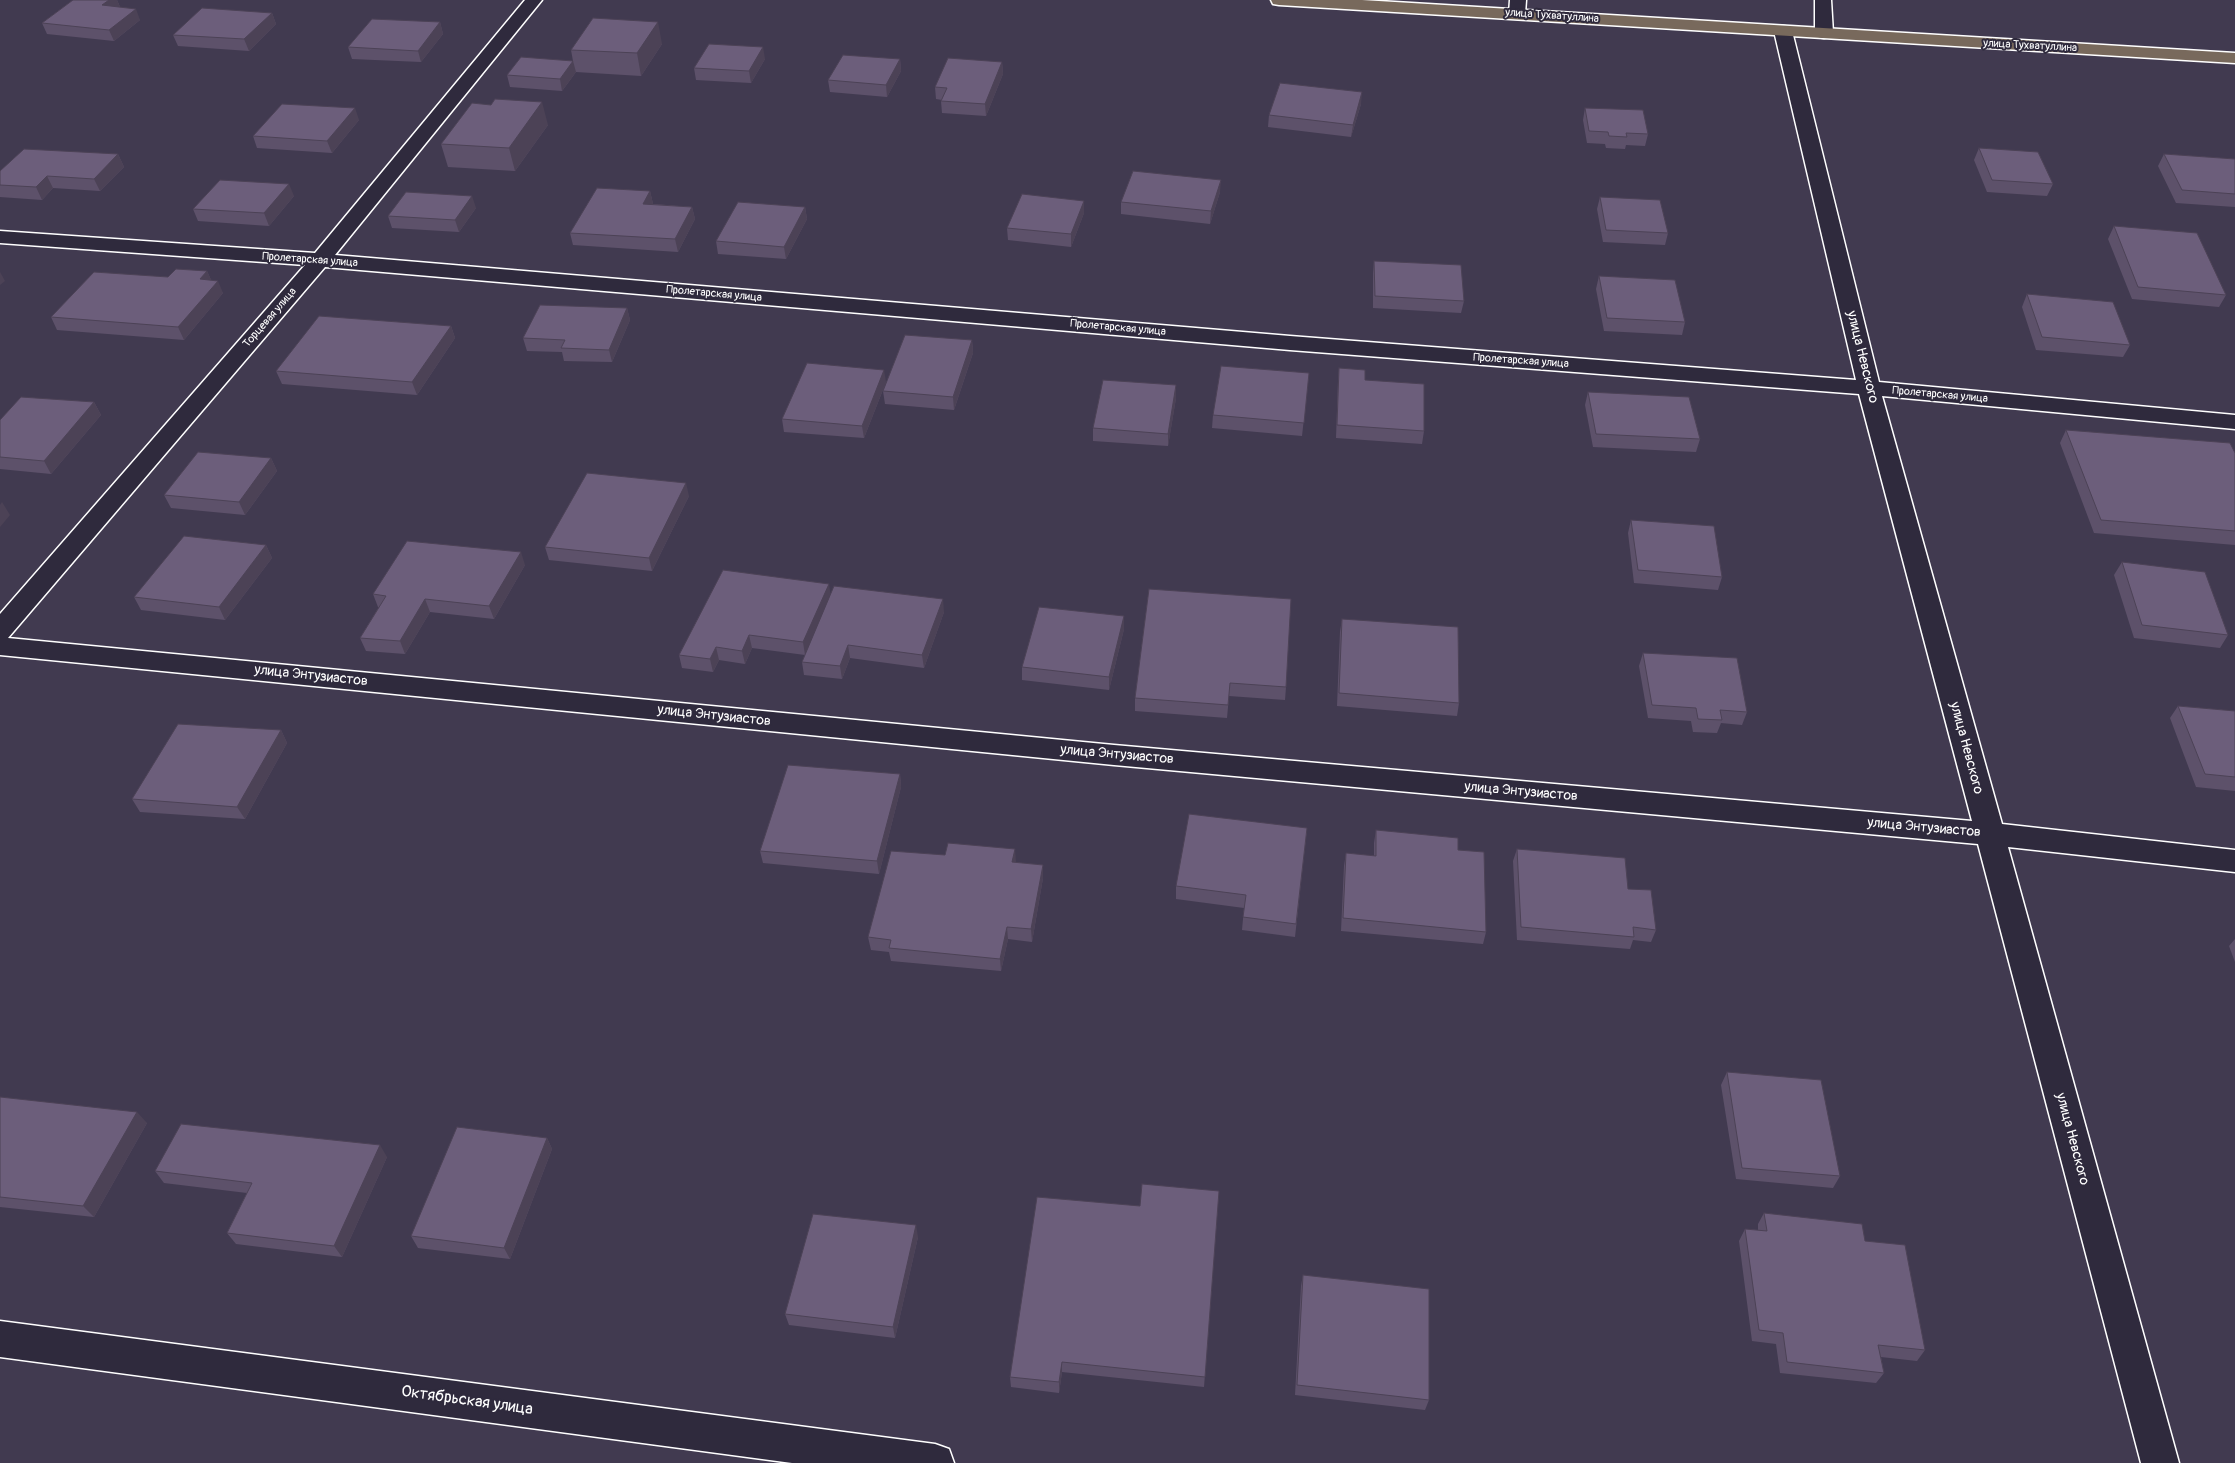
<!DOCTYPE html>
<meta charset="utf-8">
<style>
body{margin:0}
canvas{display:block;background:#413a50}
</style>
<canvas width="2235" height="1463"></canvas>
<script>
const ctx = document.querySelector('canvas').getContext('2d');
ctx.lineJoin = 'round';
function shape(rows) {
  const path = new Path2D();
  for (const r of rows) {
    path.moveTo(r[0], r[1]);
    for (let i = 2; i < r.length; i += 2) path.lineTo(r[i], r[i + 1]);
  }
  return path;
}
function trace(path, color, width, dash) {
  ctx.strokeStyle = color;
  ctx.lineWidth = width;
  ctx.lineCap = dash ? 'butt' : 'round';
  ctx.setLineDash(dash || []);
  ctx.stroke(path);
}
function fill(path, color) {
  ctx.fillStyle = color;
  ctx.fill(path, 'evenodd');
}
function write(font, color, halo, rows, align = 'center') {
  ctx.font = font + ' Pangolin,sans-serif';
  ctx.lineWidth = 4;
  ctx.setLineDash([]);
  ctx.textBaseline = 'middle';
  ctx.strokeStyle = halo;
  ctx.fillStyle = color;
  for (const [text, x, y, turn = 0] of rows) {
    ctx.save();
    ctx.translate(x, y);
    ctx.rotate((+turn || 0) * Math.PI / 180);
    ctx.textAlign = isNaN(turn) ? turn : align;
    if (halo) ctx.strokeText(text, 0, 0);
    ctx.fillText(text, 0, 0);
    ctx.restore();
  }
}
const minor = shape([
 [525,0,542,0,335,255,1290,336,1856,380,1774,31,1777,27,1783,26,1789,27,1792,31,1879,382,2235,415,2235,429,1882,396,2002,824,2235,850,2235,872,2008,847,2179,1463,2141,1463,1978,844,1114,765,0,655,0,614,305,265,0,243,0,231,315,253,525,0],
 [325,267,1290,350,1859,394,1972,821,1114,745,8,638,325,267],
 [1510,0,1526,0,1525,14,1523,18,1511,18,1509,14,1510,0],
 [1815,0,1831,0,1833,33,1830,37,1824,38,1818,37,1815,33,1815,0],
 [0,1321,935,1444,949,1449,954,1463,792,1463,0,1357,0,1321]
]);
const major = shape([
 [1271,0,1362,0,2235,53,2235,63,1279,5,1273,4,1271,0]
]);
const wall = shape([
 [73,0,117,0,120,7,119,7,140,20,114,41,47,34,42,23],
 [272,13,276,24,249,51,178,46,173,35],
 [440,22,443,34,421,62,352,59,348,47],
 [662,44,641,76,576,72,562,91,510,87,507,75,573,61,571,50],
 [765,59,751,83,696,80,694,68],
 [900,59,901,71,887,97,830,92,828,80],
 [1002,62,1003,74,986,116,942,113,941,101,942,100,936,99,935,87],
 [1361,104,1351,137,1268,127,1269,115],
 [491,105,548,125,515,171,448,167,441,144],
 [1585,108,1648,134,1645,146,1626,145,1625,149,1606,148,1605,144,1587,143,1583,120],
 [359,120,332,153,257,148,253,136],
 [1979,148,2053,184,2047,196,1987,192,1974,160],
 [118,154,124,167,100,191,53,188,42,200,0,197,0,171],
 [2164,154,2235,159,2235,207,2176,203,2158,166],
 [650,191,653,204,692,207,695,219,678,252,573,245,570,233],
 [1220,192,1210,224,1121,214,1121,202],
 [294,196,269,226,198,221,193,209],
 [1600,197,1668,233,1665,245,1603,242,1597,209],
 [805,207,807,219,786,259,718,254,716,241],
 [476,208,459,232,392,228,388,216],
 [1084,213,1071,247,1008,240,1007,228],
 [2114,226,2226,295,2219,307,2132,299,2108,239],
 [1374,261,1464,301,1461,313,1373,308,1373,273],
 [207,271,211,280,223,293,184,340,57,330,51,317,168,277],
 [1599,276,1685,322,1682,335,1604,331,1596,289],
 [2027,294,2130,345,2123,357,2036,350,2022,307],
 [627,308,630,320,612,362,564,361,562,352,527,351,523,338],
 [451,326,455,338,417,395,282,384,276,371],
 [972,340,973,353,954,410,885,404,883,391],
 [1339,368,1365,380,1424,431,1422,444,1336,438,1338,381],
 [1309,373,1302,436,1212,428,1213,415],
 [886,382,864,438,784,432,782,419],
 [1176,385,1176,398,1168,446,1093,441,1093,428],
 [1588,392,1700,439,1696,452,1593,447,1585,405],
 [94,402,101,415,51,474,0,469,0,420],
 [2066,430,2235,453,2235,545,2094,533,2060,443],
 [271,458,277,471,245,515,171,508,164,495],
 [689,496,652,571,549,560,545,547],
 [1631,520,1722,577,1718,590,1634,583,1628,533],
 [266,545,272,558,225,620,141,610,134,597],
 [2122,562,2228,635,2220,648,2134,638,2114,575],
 [525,565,494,619,430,612,405,654,366,651,360,638,379,607,378,607,373,594],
 [1149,589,1286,687,1285,700,1229,696,1227,718,1135,711,1135,698],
 [830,594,944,612,924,668,850,658,842,679,804,675,802,662,805,655,752,648,745,664,719,660,713,672,682,668,679,655],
 [1342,619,1459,703,1457,716,1337,706,1340,632],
 [1124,629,1109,690,1022,680,1022,667],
 [1643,653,1747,712,1742,725,1721,723,1717,733,1693,732,1691,721,1648,718,1639,666],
 [2178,706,2235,711,2235,791,2196,787,2170,718],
 [281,730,287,743,245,819,140,812,132,799],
 [900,774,901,787,879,874,763,863,760,851],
 [1307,828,1295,937,1242,930,1244,908,1176,899,1176,886],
 [1376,830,1458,850,1486,932,1483,944,1341,931,1344,866,1346,853,1374,856,1374,843],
 [1517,849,1628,889,1656,930,1651,942,1633,940,1630,949,1517,940,1513,861],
 [1016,863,1043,865,1043,878,1032,942,1008,939,1001,971,891,961,889,952,871,950,868,937],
 [2235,939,2235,962,2229,946],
 [1727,1072,1840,1176,1833,1188,1736,1179,1721,1085],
 [0,1097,147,1123,94,1217,0,1207],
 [547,1138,552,1149,510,1259,418,1248,411,1236],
 [387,1157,342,1257,236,1244,227,1233,247,1193,164,1183,155,1171],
 [1219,1191,1204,1387,1062,1372,1059,1393,1011,1387,1010,1377,1140,1206],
 [1764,1213,1865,1241,1925,1350,1917,1361,1881,1357,1884,1373,1876,1383,1780,1373,1776,1344,1752,1341,1739,1241,1745,1229,1758,1230,1758,1224],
 [918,1237,895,1338,789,1325,785,1314],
 [1303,1275,1429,1400,1425,1410,1295,1395,1301,1286]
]);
const shadedWall = shape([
 [109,0,117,0,120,7,107,17,102,5],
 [136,9,140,20,114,41,109,30],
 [272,13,276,24,249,51,244,39],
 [440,22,443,34,421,62,418,51],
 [658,22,662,44,641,76,637,53],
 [763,47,765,59,751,83,749,71],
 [900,59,901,71,887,97,886,85],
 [573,61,576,72,562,91,560,79],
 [1002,62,1003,74,986,116,985,104],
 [1362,92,1361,104,1351,137,1353,125],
 [542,102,548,125,515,171,509,148],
 [355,108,359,120,332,153,327,141],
 [118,154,124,167,100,191,94,179],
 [47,176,53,188,42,200,36,187],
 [1221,180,1220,192,1210,224,1211,211],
 [289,184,294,196,269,226,264,213],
 [650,191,653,204,646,216,643,204],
 [472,196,476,208,459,232,455,220],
 [1084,201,1084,213,1071,247,1071,234],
 [692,207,695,219,678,252,675,239],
 [805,207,807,219,786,259,784,247],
 [207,271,213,284,200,279],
 [0,272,5,281,0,285],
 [218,281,223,293,184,340,178,327],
 [627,308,630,320,612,362,609,350],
 [451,326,455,338,417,395,412,382],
 [972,340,973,353,954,410,953,397],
 [884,370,886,382,864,438,862,426],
 [1176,385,1176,398,1168,446,1168,434],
 [94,402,101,415,51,474,44,461],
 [271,458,277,471,245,515,239,502],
 [686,483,689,496,652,571,649,558],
 [2,502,10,515,0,527,0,505],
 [266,545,272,558,225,620,219,607],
 [521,552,525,565,494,619,489,606],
 [829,584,831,597,805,655,803,642],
 [425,599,430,612,405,654,400,641],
 [943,599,944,612,924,668,922,655],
 [1124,616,1124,629,1109,690,1109,677],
 [749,635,752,648,745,664,742,651],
 [848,645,850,658,842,679,840,666],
 [716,647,719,660,713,672,710,659],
 [281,730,287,743,245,819,237,807],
 [900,774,901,787,879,874,877,861],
 [1015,849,1016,862,1013,875,1012,862],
 [1043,865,1043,878,1032,942,1031,929],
 [1007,927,1008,939,1001,971,1000,959],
 [137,1112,147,1123,94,1217,83,1206],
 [547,1138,552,1149,510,1259,504,1248],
 [380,1145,387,1157,342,1257,334,1246],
 [916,1225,918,1237,895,1338,893,1327],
 [1062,1362,1062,1372,1059,1393,1059,1382]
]);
const building = shape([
 [73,0,109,0,102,5,136,9,109,30,42,23,73,0],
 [202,8,272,13,244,39,173,35,202,8],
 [593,18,658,22,637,53,571,50,593,18],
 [372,19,440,22,418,51,348,47,372,19],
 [709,44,763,47,749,71,694,68,709,44],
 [843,55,900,59,886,85,828,80,843,55],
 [521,57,573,61,560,79,507,75,521,57],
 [948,58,1002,62,985,104,941,101,947,88,935,87,948,58],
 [1280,83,1362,92,1353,125,1269,115,1280,83],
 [495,99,542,102,509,148,441,144,472,103,491,105,495,99],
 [282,104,355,108,327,141,253,136,282,104],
 [1585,108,1643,110,1648,134,1626,133,1627,137,1609,136,1608,132,1589,131,1585,108],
 [1979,148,2038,152,2053,184,1992,180,1979,148],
 [24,149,118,154,94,179,47,176,36,187,0,185,0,171,24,149],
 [2164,154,2235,159,2235,194,2182,190,2164,154],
 [1133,171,1221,180,1211,211,1121,202,1133,171],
 [220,180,289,184,264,213,193,209,220,180],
 [597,188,650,191,643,204,692,207,675,239,570,233,597,188],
 [406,192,472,196,455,220,388,216,406,192],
 [1022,194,1084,201,1071,234,1007,228,1022,194],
 [1600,197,1660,200,1668,233,1606,230,1600,197],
 [738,202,805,207,784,247,716,241,738,202],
 [2114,226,2197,233,2226,295,2138,287,2114,226],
 [1374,261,1461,265,1464,301,1375,296,1374,261],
 [176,269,207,271,200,279,218,281,178,327,51,317,94,272,168,277,176,269],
 [1599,276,1675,280,1685,322,1607,318,1599,276],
 [2027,294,2113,302,2130,345,2042,337,2027,294],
 [540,305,627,308,609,350,561,348,565,340,523,338,540,305],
 [319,316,451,326,412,382,276,371,319,316],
 [905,335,972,340,953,397,883,391,905,335],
 [807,363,884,370,862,426,782,419,807,363],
 [1221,366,1309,373,1304,423,1213,415,1221,366],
 [1339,368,1365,370,1365,380,1424,384,1424,431,1337,425,1339,368],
 [1103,380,1176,385,1168,434,1093,428,1103,380],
 [1588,392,1689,397,1700,439,1596,434,1588,392],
 [21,397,94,402,44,461,0,457,0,420,21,397],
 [2066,430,2230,443,2235,453,2235,531,2101,520,2066,430],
 [198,452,271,458,239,502,164,495,198,452],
 [587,473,686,483,649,558,545,547,587,473],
 [1631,520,1714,526,1722,577,1638,570,1631,520],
 [184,536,266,545,219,607,134,597,184,536],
 [407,541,521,552,489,606,425,599,400,641,360,638,386,596,373,594,407,541],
 [2122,562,2205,572,2228,635,2142,625,2122,562],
 [723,570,829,584,803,642,749,635,742,651,716,647,710,659,679,655,723,570],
 [834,586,943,599,922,655,848,645,840,666,802,662,834,586],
 [1149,589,1291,599,1286,687,1230,683,1228,705,1135,698,1149,589],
 [1039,607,1124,616,1109,677,1022,667,1039,607],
 [1342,619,1458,627,1459,703,1339,693,1342,619],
 [1643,653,1737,658,1747,712,1720,710,1722,720,1698,719,1696,708,1652,705,1643,653],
 [2178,706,2235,711,2235,777,2205,774,2178,706],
 [178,724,281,730,237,807,132,799,178,724],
 [788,765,900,774,877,861,760,851,788,765],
 [1189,814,1307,828,1296,924,1243,917,1246,895,1176,886,1189,814],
 [1376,830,1458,838,1458,850,1484,852,1486,932,1343,918,1346,853,1376,856,1376,830],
 [948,843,1015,849,1012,862,1043,865,1031,929,1007,927,1000,959,889,948,891,940,868,937,891,851,945,855,948,843],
 [1517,849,1625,858,1628,889,1651,890,1656,930,1633,927,1634,937,1521,927,1517,849],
 [1727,1072,1821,1080,1840,1176,1742,1168,1727,1072],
 [0,1097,137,1112,83,1206,0,1197,0,1097],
 [181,1124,380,1145,334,1246,227,1233,252,1183,155,1171,181,1124],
 [457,1127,547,1138,504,1248,411,1236,457,1127],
 [1142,1184,1219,1191,1205,1377,1062,1362,1059,1382,1010,1377,1037,1197,1140,1206,1142,1184],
 [1764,1213,1862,1224,1865,1241,1905,1245,1925,1350,1878,1345,1884,1373,1787,1362,1783,1333,1759,1330,1745,1229,1767,1231,1764,1213],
 [813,1214,916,1225,893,1327,785,1314,813,1214],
 [1303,1275,1429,1289,1429,1400,1297,1385,1303,1275]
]);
const farStreetnames = [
 ["улица Тухватуллина",1552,16,4],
 ["улица Тухватуллина",2030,46,3],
 ["Пролетарская улица",310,260,4],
 ["Пролетарская улица",714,294,5],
 ["Торцевая улица",270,318,-49],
 ["Пролетарская улица",1118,328,5],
 ["Пролетарская улица",1521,361,4],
 ["Пролетарская улица",1940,395,5]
];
const streetNames = [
 ["улица Невского",1862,357,76],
 ["улица Энтузиастов",311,676,6],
 ["улица Энтузиастов",714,716,6],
 ["улица Невского",1966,748,75],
 ["улица Энтузиастов",1117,755,5],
 ["улица Энтузиастов",1521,792,5],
 ["улица Энтузиастов",1924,828,5],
 ["улица Невского",2072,1139,75]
];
const nearStreetnames = [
 ["Октябрьская улица",467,1401,8]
];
trace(minor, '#fff', 3);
trace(major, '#fff', 3);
fill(minor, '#2f2a3d');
fill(major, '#78695c');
fill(wall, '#5d516a');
fill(shadedWall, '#4c4256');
fill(building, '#6c5e7b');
trace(building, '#4c4256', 1);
write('11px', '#fff', '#2f2a3d', farStreetnames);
write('14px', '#fff', '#2f2a3d', streetNames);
write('16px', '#fff', '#2f2a3d', nearStreetnames);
</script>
